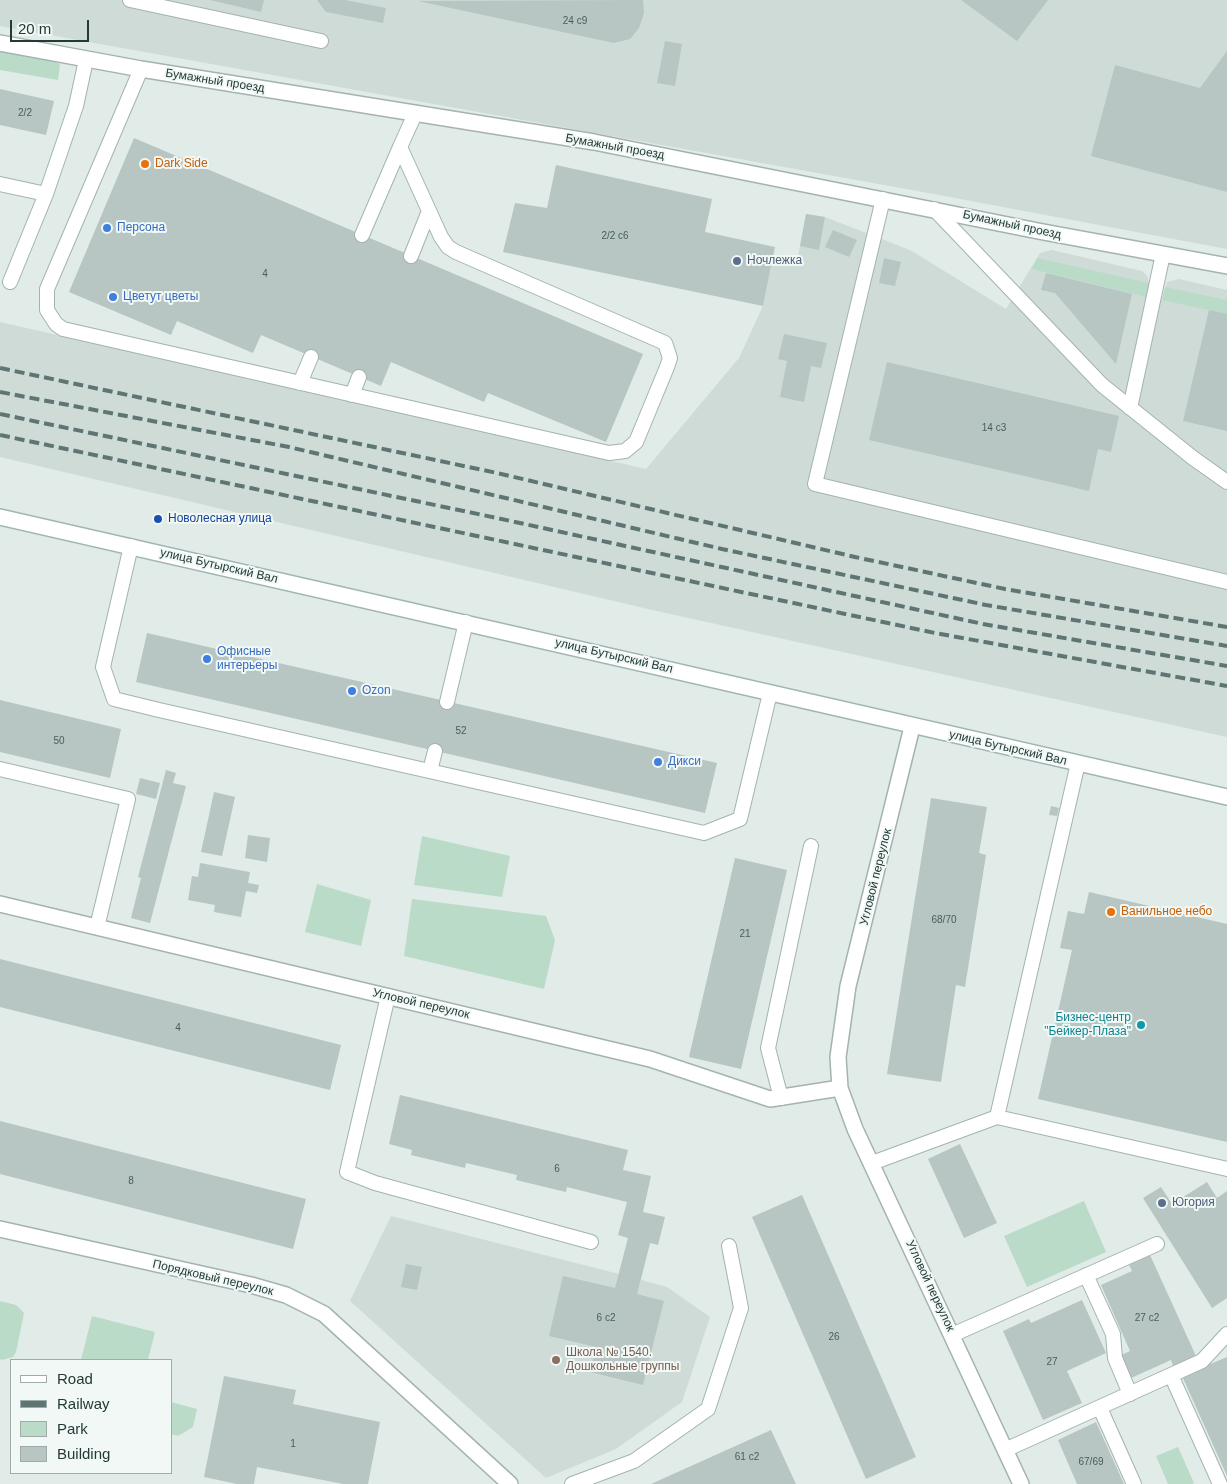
<!DOCTYPE html>
<meta charset="utf-8">
<style>
body{margin:0}
#map{position:relative;width:1227px;height:1484px;overflow:hidden;background:#e1ebe8;font-family:Helvetica,sans-serif}
canvas{display:block}
.legend{position:absolute;left:10px;top:1359px;width:162px;height:115px;box-sizing:border-box;background:#f1f8f6;border:1px solid #9eacaa;margin:0;padding:6px 9px;list-style:none;font-size:15px;color:#223b38}
.legend li{display:flex;align-items:center;gap:10px;height:25px}
.legend b{width:25px;border:1px solid #9eacaa}
.scale{position:absolute;left:10px;top:20px;width:79px;height:22px;box-sizing:border-box;border:2px solid #223b38;border-top:0;padding-left:6px;font-size:15px;line-height:18px;white-space:nowrap;color:#223b38;-webkit-text-stroke:4px #f1f8f6;paint-order:stroke}
</style>
<div id="map">
<canvas width="1227" height="1484"></canvas>
<ul class="legend">
<li><b style="height:6px;background:#fff"></b>Road</li>
<li><b style="height:6px;background:#5d7674"></b>Railway</li>
<li><b style="height:14px;background:#bbdbc9"></b>Park</li>
<li><b style="height:14px;background:#b7c6c2"></b>Building</li>
</ul>
<div class="scale">20 m</div>
</div>
<script>
const ctx = document.querySelector('canvas').getContext('2d');
ctx.lineJoin = 'round';
function fill(path, color) {
  ctx.fillStyle = color;
  ctx.fill(path, 'evenodd');
}
function shape(rows) {
  const path = new Path2D();
  for (const r of rows) {
    path.moveTo(r[0], r[1]);
    for (let i = 2; i < r.length; i += 2) path.lineTo(r[i], r[i + 1]);
  }
  return path;
}
function trace(path, color, width, dash) {
  ctx.strokeStyle = color;
  ctx.lineWidth = width;
  ctx.lineCap = dash ? 'butt' : 'round';
  ctx.setLineDash(dash || []);
  ctx.stroke(path);
}
function write(font, color, halo, rows, align = 'center') {
  ctx.font = font + ' Helvetica,sans-serif';
  ctx.lineWidth = 4;
  ctx.setLineDash([]);
  ctx.textBaseline = 'middle';
  ctx.strokeStyle = halo;
  ctx.fillStyle = color;
  for (const [text, x, y, turn = 0] of rows) {
    ctx.save();
    ctx.translate(x, y);
    ctx.rotate((+turn || 0) * Math.PI / 180);
    ctx.textAlign = isNaN(turn) ? turn : align;
    if (halo) ctx.strokeText(text, 0, 0);
    ctx.fillText(text, 0, 0);
    ctx.restore();
  }
}
const built = shape([
 [0,0,1227,0,1227,249,923,192,0,26],
 [806,214,825,217,910,250,1006,309,1037,258,1040,253,1052,250,1142,271,1147,276,1149,283,1146,296,1153,298,1162,300,1167,282,1179,279,1227,290,1227,737,648,609,0,457,0,322,646,469,739,358,763,306,773,258,797,262],
 [391,1216,619,1274,628,1238,650,1243,641,1280,667,1287,710,1317,682,1402,616,1449,546,1478,350,1301]
]);
const green = shape([
 [0,51,56,61,60,65,58,80,0,70],
 [1037,258,1149,283,1146,297,1032,269],
 [1165,287,1227,300,1227,314,1162,300],
 [422,836,510,856,502,897,414,885],
 [317,884,371,900,361,946,305,932],
 [412,899,546,916,555,940,544,989,404,956],
 [1084,1201,1106,1252,1027,1287,1004,1236],
 [0,1301,16,1305,24,1313,16,1352,13,1357,2,1360,0,1359],
 [92,1316,155,1332,148,1360,81,1360],
 [171,1402,197,1409,193,1427,178,1436,171,1434],
 [1178,1447,1194,1483,1192,1484,1168,1484,1156,1456]
]);
const building = shape([
 [210,0,264,0,261,12],
 [317,0,345,0,386,8,383,23,326,12],
 [643,0,644,13,639,28,630,39,614,43,418,1],
 [961,0,1048,0,1017,41],
 [665,41,682,44,675,86,657,83],
 [1227,51,1227,192,1091,156,1115,65,1200,88],
 [0,89,54,101,46,135,0,125],
 [134,138,643,354,606,442,488,393,484,402,391,362,381,386,261,335,253,353,177,321,171,335,69,292],
 [556,165,712,199,705,232,775,247,763,306,503,252,515,203,547,208],
 [806,214,825,217,819,250,800,246],
 [833,230,857,240,849,257,825,247],
 [884,258,901,262,895,286,879,283],
 [1046,273,1132,294,1116,364,1055,293,1041,290],
 [1209,310,1227,314,1227,431,1183,421],
 [784,334,827,343,821,368,811,366,804,402,780,397,787,361,778,359],
 [887,362,1119,416,1111,452,1098,449,1089,491,869,440],
 [147,633,717,763,705,813,136,682],
 [0,700,121,729,110,778,0,752],
 [166,770,176,773,173,783,186,786,150,923,131,918,141,878,138,877],
 [140,778,160,783,156,799,136,794],
 [214,792,235,797,222,856,201,852],
 [931,798,987,807,979,853,986,855,965,987,956,985,941,1082,887,1074],
 [1051,806,1059,808,1057,816,1049,815],
 [248,835,270,838,267,862,245,858],
 [735,858,787,870,741,1069,689,1057],
 [200,863,250,872,248,883,259,885,257,893,246,891,241,917,214,912,215,905,188,900,192,876,198,877],
 [1089,892,1227,924,1227,1142,1038,1099,1072,950,1060,948,1068,911,1084,914],
 [0,959,341,1045,330,1090,0,1007],
 [400,1095,628,1150,623,1170,651,1176,643,1212,665,1217,658,1245,650,1243,637,1294,664,1301,643,1385,590,1372,596,1347,549,1336,563,1276,615,1288,628,1238,618,1235,627,1202,567,1187,566,1192,516,1180,517,1175,466,1163,465,1168,411,1155,412,1150,389,1144],
 [0,1121,306,1199,293,1249,0,1174],
 [960,1144,997,1223,964,1238,928,1159],
 [1207,1182,1217,1198,1227,1191,1227,1298,1212,1308,1143,1198,1161,1187,1172,1204],
 [802,1195,916,1457,866,1479,752,1217],
 [1150,1255,1196,1356,1173,1366,1171,1360,1131,1378,1121,1355,1130,1351,1101,1285,1132,1271,1129,1265],
 [406,1264,422,1267,417,1290,401,1287],
 [1082,1300,1106,1353,1067,1371,1082,1403,1043,1420,1003,1331,1029,1319,1031,1323],
 [1227,1357,1227,1476,1182,1376],
 [224,1376,296,1390,293,1404,380,1422,368,1484,343,1484,257,1467,254,1484,237,1484,204,1477],
 [1096,1422,1124,1484,1077,1484,1058,1440],
 [771,1430,796,1484,651,1484]
]);
const lane = shape([
 [130,0,321,41],
 [141,69,47,289,47,310,56,324,63,329,609,453,625,451,636,442,667,367,670,358,665,343,456,252,448,247,441,237,400,147,415,114],
 [0,184,46,194],
 [883,199,815,484,1227,582],
 [934,209,1102,385,1193,458,1227,482],
 [362,235,400,147],
 [411,256,429,211],
 [10,282,46,194,76,106,86,60],
 [300,383,311,357],
 [352,395,359,377],
 [1130,408,1163,254],
 [131,546,103,667,114,699,159,710,704,833,740,819,770,693],
 [447,702,466,622],
 [1078,763,997,1117,1227,1169],
 [0,769,128,799,97,927],
 [430,771,435,751],
 [388,996,347,1172,375,1183,591,1242],
 [781,1098,768,1048,811,846],
 [872,1163,997,1117],
 [1086,1275,1113,1334,1115,1358,1130,1394],
 [952,1335,1157,1244],
 [1171,1375,1220,1484],
 [1100,1408,1134,1484],
 [1005,1450,1202,1361,1227,1334],
 [572,1484,634,1461,708,1409,741,1308,729,1246]
]);
const street = shape([
 [0,43,141,69,594,142,1038,231,1227,266],
 [912,727,848,986,838,1057,840,1088,855,1129,1021,1484],
 [0,904,650,1059,770,1099,840,1088],
 [0,1229,251,1285,286,1295,324,1314,510,1484]
]);
const secondary = shape([
 [0,517,1227,797]
]);
const rail = shape([
 [0,368,497,473,855,557,1005,589,1227,627],
 [0,392,289,447,722,549,986,605,1227,646],
 [0,414,497,518,983,624,1227,666],
 [0,435,935,633,1227,686]
]);
const markers = [
 [145,164,5,"#e8710a"],
 [107,228,5,"#3f7fe0"],
 [737,261,5,"#5c6f8a"],
 [113,297,5,"#3f7fe0"],
 [158,519,5,"#1a4fb4"],
 [207,659,5,"#3f7fe0"],
 [352,691,5,"#3f7fe0"],
 [658,762,5,"#3f7fe0"],
 [1111,912,5,"#e8710a"],
 [1141,1025,5,"#0f9aa8"],
 [1162,1203,5,"#5c6f8a"],
 [556,1360,5,"#8d6e63"]
];
const numberNames = [
 ["24 с9",575,21],
 ["2/2",25,113],
 ["2/2 с6",615,236],
 ["4",265,274],
 ["14 с3",994,428],
 ["52",461,731],
 ["50",59,741],
 ["68/70",944,920],
 ["21",745,934],
 ["4",178,1028],
 ["6",557,1169],
 ["8",131,1181],
 ["6 с2",606,1318],
 ["27 с2",1147,1318],
 ["26",834,1337],
 ["27",1052,1362],
 ["1",293,1444],
 ["61 с2",747,1457],
 ["67/69",1091,1462]
];
const streetNames = [
 ["Бумажный проезд",215,81,9],
 ["Бумажный проезд",615,147,10],
 ["Бумажный проезд",1012,225,12],
 ["улица Бутырский Вал",219,566,13],
 ["улица Бутырский Вал",614,656,13],
 ["улица Бутырский Вал",1008,748,13],
 ["Угловой переулок",876,877,-76],
 ["Угловой переулок",421,1004,13],
 ["Порядковый переулок",213,1278,13],
 ["Угловой переулок",930,1286,65]
];
const foodNames = [
 ["Dark Side",155,164],
 ["Ванильное небо",1121,912]
];
const shopNames = [
 ["Персона",117,228],
 ["Цветут цветы",123,297],
 ["Офисные",217,652],
 ["интерьеры",217,666],
 ["Ozon",362,691],
 ["Дикси",668,762]
];
const serviceNames = [
 ["Ночлежка",747,261],
 ["Югория",1172,1203]
];
const transitNames = [
 ["Новолесная улица",168,519]
];
const cultureNames = [
 ["Бизнес-центр",1131,1018],
 ["\"Бейкер-Плаза\"",1131,1032]
];
const educationNames = [
 ["Школа № 1540.",566,1353],
 ["Дошкольные группы",566,1367]
];
fill(built, '#cfdbd7');
fill(green, '#bbdbc9');
fill(building, '#b7c6c2');
trace(lane, '#a4b3b0', 16);
trace(street, '#a4b3b0', 18);
trace(secondary, '#a0b6b2', 18);
trace(lane, '#fff', 14);
trace(street, '#fff', 15);
trace(secondary, '#fff', 15);
trace(rail, '#5d7674', 4, [10, 5]);
for (const [x, y, r, color] of markers) {
  const dot = new Path2D();
  dot.arc(x, y, r, 0, 2 * Math.PI);
  ctx.fillStyle = color;
  ctx.fill(dot);
  trace(dot, '#f1f8f6', 2);
}
write('10px', '#475e5a', null, numberNames);
write('12px', '#223b38', '#f1f8f6', streetNames);
write('12px', '#c56008', '#f1f8f6', foodNames, 'left');
write('12px', '#366cbe', '#f1f8f6', shopNames, 'left');
write('12px', '#4e5e75', '#f1f8f6', serviceNames, 'left');
write('12px', '#164399', '#f1f8f6', transitNames, 'left');
write('12px', '#0d838f', '#f1f8f6', cultureNames, 'right');
write('12px', '#785e54', '#f1f8f6', educationNames, 'left');
</script>
